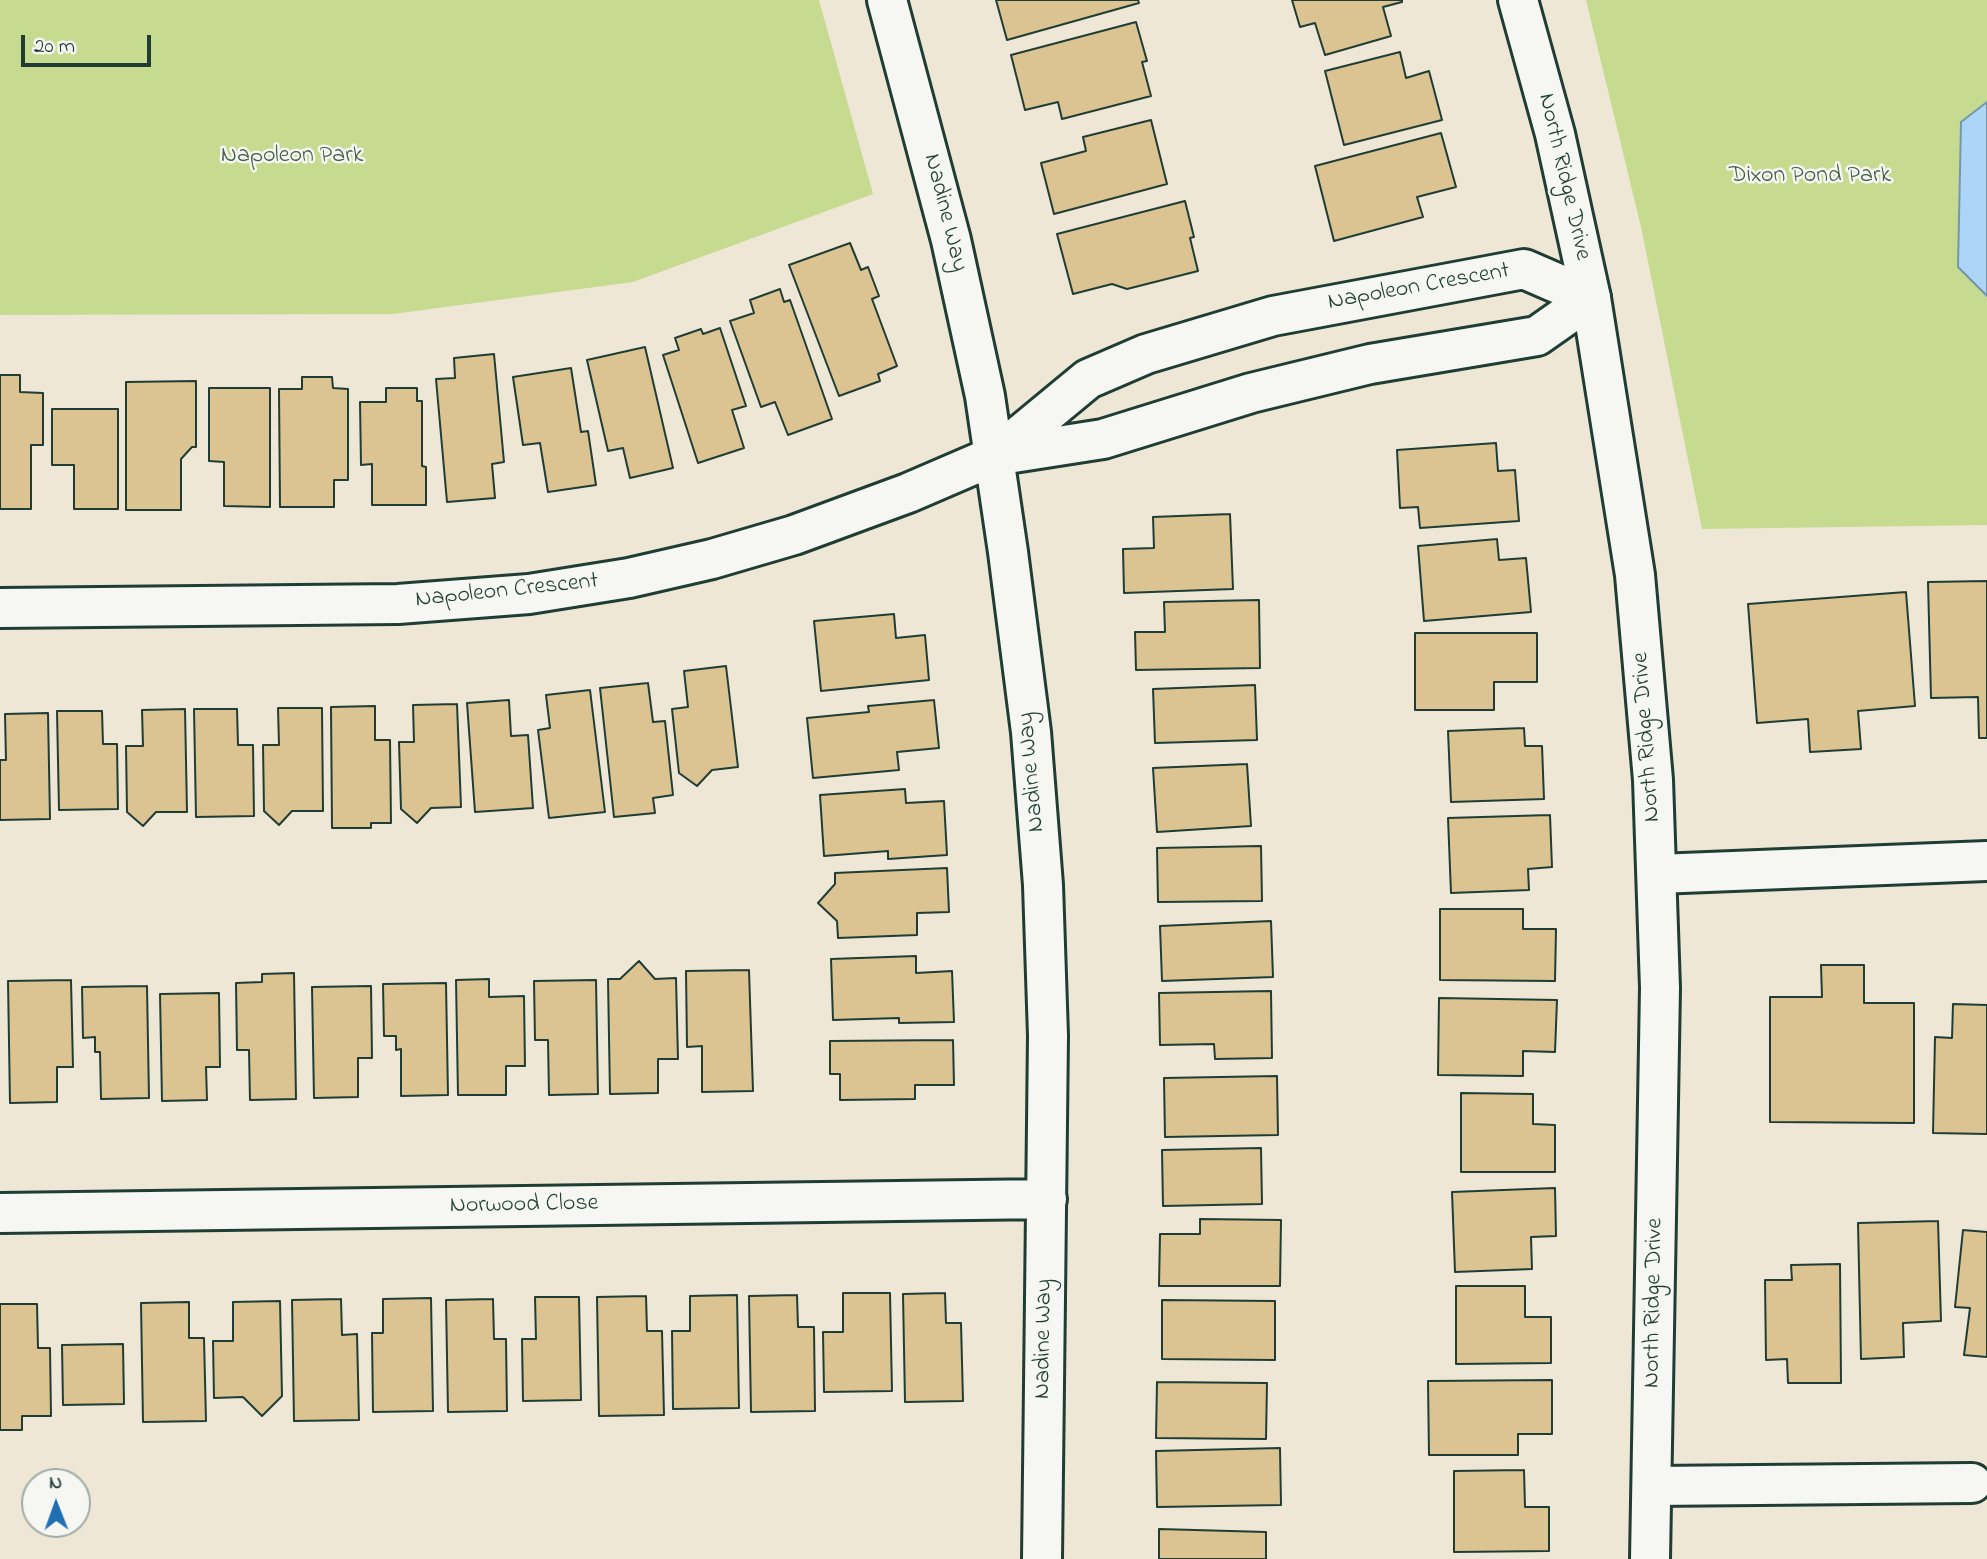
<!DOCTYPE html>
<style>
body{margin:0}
#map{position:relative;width:1987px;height:1559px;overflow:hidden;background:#eee7d5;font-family:"Indie Flower",sans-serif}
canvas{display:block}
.north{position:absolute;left:21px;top:1468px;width:70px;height:70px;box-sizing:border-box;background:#f6f6f2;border:2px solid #a0aca6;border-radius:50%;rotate:359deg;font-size:19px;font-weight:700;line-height:28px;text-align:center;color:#1f3d34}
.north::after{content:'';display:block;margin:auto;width:24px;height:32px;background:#1f6fb2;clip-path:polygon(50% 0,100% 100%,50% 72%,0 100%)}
.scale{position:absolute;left:21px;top:35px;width:130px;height:32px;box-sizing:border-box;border:4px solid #1f3d34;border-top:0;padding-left:9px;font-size:21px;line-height:24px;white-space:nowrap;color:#1f3d34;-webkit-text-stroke:5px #f6f6f2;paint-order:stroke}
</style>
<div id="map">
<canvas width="1987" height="1559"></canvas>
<div class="north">N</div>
<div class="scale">20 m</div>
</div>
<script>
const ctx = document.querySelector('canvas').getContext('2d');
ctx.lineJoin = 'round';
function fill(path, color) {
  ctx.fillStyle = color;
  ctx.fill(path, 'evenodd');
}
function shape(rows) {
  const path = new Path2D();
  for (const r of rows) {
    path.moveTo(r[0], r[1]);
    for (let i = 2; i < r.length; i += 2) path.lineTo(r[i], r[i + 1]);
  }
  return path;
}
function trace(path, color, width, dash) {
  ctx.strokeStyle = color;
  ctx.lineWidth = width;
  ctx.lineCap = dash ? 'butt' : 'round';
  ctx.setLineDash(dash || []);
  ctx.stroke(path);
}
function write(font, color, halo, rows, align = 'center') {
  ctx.font = font + ' "Indie Flower",sans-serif';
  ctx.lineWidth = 5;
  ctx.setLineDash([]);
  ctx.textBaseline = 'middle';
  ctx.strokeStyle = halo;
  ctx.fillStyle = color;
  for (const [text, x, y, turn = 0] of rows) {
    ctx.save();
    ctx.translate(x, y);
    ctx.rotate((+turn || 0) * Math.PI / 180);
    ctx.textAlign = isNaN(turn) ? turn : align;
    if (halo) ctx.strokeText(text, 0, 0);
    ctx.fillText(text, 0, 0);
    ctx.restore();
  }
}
const green = shape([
 [0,0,819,0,873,194,633,282,393,314,0,315],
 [1586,0,1987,0,1987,525,1702,529,1641,227]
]);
const water = shape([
 [1987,102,1987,296,1958,267,1961,122,1987,102]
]);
const building = shape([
 [996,0,1138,0,1139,3,1007,40,996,0],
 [1292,0,1402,0,1402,2,1383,7,1391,36,1325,55,1315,23,1300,27,1292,0],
 [1136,22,1147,61,1142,62,1151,96,1062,119,1058,102,1025,110,1011,55,1136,22],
 [1400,52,1406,78,1429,71,1442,120,1344,145,1325,71,1400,52],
 [1151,120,1167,184,1054,214,1041,163,1086,151,1083,137,1151,120],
 [1441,133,1456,187,1417,197,1423,217,1334,241,1315,166,1441,133],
 [1185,201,1194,237,1190,238,1198,271,1127,289,1112,284,1073,294,1057,234,1185,201],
 [850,243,861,270,868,267,879,296,872,299,897,366,878,374,880,381,839,396,789,265,850,243],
 [780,289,784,302,790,300,832,419,788,435,775,402,761,407,730,321,754,313,750,300,780,289],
 [720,328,746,406,732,410,744,448,698,463,663,355,679,350,675,338,701,329,703,334,720,328],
 [645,347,673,468,630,478,623,448,608,451,587,360,645,347],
 [494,354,504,462,492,464,495,498,447,502,436,379,455,378,454,358,494,354],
 [571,368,581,432,588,431,596,485,548,492,540,443,523,445,513,377,571,368],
 [0,375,20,375,20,392,43,393,43,445,31,445,31,509,0,509,0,375],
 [302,377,332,377,333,388,348,389,348,480,334,480,334,507,280,507,279,389,302,389,302,377],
 [196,381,196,447,192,447,181,459,181,510,126,510,126,382,196,381],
 [209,388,270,388,270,507,224,506,224,462,209,461,209,388],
 [386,388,417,388,417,401,422,401,422,466,426,467,426,505,372,505,372,464,361,465,360,402,386,402,386,388],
 [52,409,118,409,118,509,74,509,74,465,52,465,52,409],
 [1496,443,1498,471,1515,470,1519,521,1420,528,1418,507,1400,508,1397,450,1496,443],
 [1230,514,1233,589,1124,593,1123,549,1154,548,1153,517,1230,514],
 [1497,539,1499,560,1526,558,1531,612,1424,621,1418,546,1497,539],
 [1987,581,1987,738,1979,738,1978,697,1931,698,1928,582,1987,581],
 [1906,592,1915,706,1858,711,1861,749,1810,752,1808,719,1757,723,1748,604,1906,592],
 [1259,600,1260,668,1136,670,1135,632,1165,632,1164,602,1259,600],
 [894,614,896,638,925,635,929,680,821,691,814,621,894,614],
 [1415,633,1537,633,1537,682,1494,682,1494,710,1415,710,1415,633],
 [726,666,738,767,712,770,697,786,679,773,672,709,688,707,684,671,726,666],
 [648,683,653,722,665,721,673,795,653,798,655,813,614,817,600,688,648,683],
 [1255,685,1257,740,1155,743,1153,689,1255,685],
 [590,690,605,812,549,818,538,730,550,728,546,695,590,690],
 [509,700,511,736,528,735,533,808,475,812,467,703,509,700],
 [934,700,939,748,897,752,899,770,813,778,807,718,869,712,868,706,934,700],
 [457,704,461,807,431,808,417,823,401,809,399,742,414,742,413,705,457,704],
 [375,706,375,740,390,740,391,823,371,823,371,828,332,828,331,707,375,706],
 [278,708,322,708,323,811,292,811,279,825,264,811,263,745,279,745,278,708],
 [185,709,187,812,156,812,143,826,127,812,126,746,143,746,142,710,185,709],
 [194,709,237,709,238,745,253,745,254,816,196,817,194,709],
 [57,711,102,711,103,744,117,744,118,809,59,810,57,711],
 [48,713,50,819,0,820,0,760,6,760,5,714,48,713],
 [1524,728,1525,746,1542,746,1544,799,1451,802,1448,731,1524,728],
 [1247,764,1251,826,1157,832,1153,768,1247,764],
 [905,789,906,803,944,801,947,855,888,859,888,851,824,856,820,795,905,789],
 [1550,815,1552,867,1528,869,1529,890,1451,893,1448,818,1550,815],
 [1261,846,1262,901,1158,902,1157,848,1261,846],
 [947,868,949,912,917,913,917,935,838,938,837,921,818,903,835,884,835,873,947,868],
 [1440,909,1523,909,1523,929,1556,929,1555,981,1440,980,1440,909],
 [1271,921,1273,977,1162,981,1160,926,1271,921],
 [916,956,916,973,952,971,954,1022,899,1023,899,1018,833,1020,831,959,916,956],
 [639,961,655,979,676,978,678,1059,658,1059,658,1093,610,1094,608,979,620,979,639,961],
 [1821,965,1864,965,1864,1003,1914,1003,1914,1123,1770,1122,1770,997,1822,997,1821,965],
 [749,970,753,1091,702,1092,702,1046,687,1047,686,971,749,970],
 [294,973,296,1099,250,1100,249,1050,237,1050,236,983,262,982,262,974,294,973],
 [489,979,489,997,524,996,525,1066,506,1066,506,1095,458,1095,456,980,489,979],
 [71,980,73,1067,57,1067,57,1102,10,1103,8,981,71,980],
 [596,980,598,1094,549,1095,548,1040,535,1040,534,981,596,980],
 [446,983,448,1095,401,1096,401,1049,396,1050,396,1036,384,1036,383,984,446,983],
 [147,986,149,1098,101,1099,100,1052,95,1052,95,1037,83,1038,82,987,147,986],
 [371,986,372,1058,358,1058,358,1097,314,1098,312,987,371,986],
 [1271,991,1272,1058,1215,1059,1214,1044,1160,1045,1159,993,1271,991],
 [219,993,220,1067,206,1067,207,1100,162,1101,160,994,219,993],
 [1439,998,1557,1000,1555,1052,1523,1051,1523,1076,1438,1075,1439,998],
 [1953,1004,1987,1005,1987,1134,1933,1133,1935,1037,1952,1038,1953,1004],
 [953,1040,954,1085,915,1085,915,1099,840,1100,840,1074,830,1074,830,1041,953,1040],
 [1277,1076,1278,1135,1165,1137,1164,1078,1277,1076],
 [1461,1093,1533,1094,1533,1124,1555,1125,1555,1172,1461,1172,1461,1093],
 [1261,1148,1262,1204,1163,1206,1162,1150,1261,1148],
 [1555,1188,1556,1236,1531,1237,1532,1269,1455,1272,1452,1192,1555,1188],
 [1200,1219,1281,1220,1280,1286,1159,1286,1160,1234,1200,1234,1200,1219],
 [1938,1221,1941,1321,1903,1323,1904,1357,1861,1359,1858,1223,1938,1221],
 [1963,1230,1987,1232,1987,1357,1964,1355,1970,1308,1955,1307,1963,1230],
 [1840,1264,1841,1383,1788,1383,1787,1359,1766,1360,1765,1280,1792,1280,1791,1265,1840,1264],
 [1456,1286,1525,1286,1525,1317,1551,1317,1551,1363,1456,1364,1456,1286],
 [843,1293,890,1293,892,1391,824,1392,823,1332,843,1332,843,1293],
 [945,1293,946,1323,961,1323,963,1401,905,1402,903,1294,945,1293],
 [737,1295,739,1408,673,1409,672,1331,690,1331,690,1296,737,1295],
 [797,1295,798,1327,814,1327,815,1411,751,1412,749,1296,797,1295],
 [646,1296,647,1331,662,1331,664,1415,599,1416,597,1297,646,1296],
 [535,1297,579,1297,581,1400,523,1401,522,1339,536,1339,535,1297],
 [431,1298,433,1411,373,1412,372,1333,383,1333,383,1299,431,1298],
 [341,1299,342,1335,357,1334,359,1420,294,1421,292,1300,341,1299],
 [493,1299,494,1339,506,1339,507,1411,448,1412,446,1300,493,1299],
 [1162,1300,1275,1301,1275,1360,1162,1359,1162,1300],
 [280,1301,282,1396,262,1416,243,1397,214,1398,213,1341,233,1341,233,1302,280,1301],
 [189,1302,189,1338,204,1338,206,1421,143,1422,141,1303,189,1302],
 [0,1304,37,1304,38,1348,50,1348,51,1416,22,1416,22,1430,0,1430,0,1304],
 [123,1344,124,1404,63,1405,62,1345,123,1344],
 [1552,1380,1552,1434,1518,1434,1518,1455,1429,1455,1428,1381,1552,1380],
 [1157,1382,1267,1383,1266,1439,1156,1438,1157,1382],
 [1280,1448,1281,1505,1157,1507,1156,1451,1280,1448],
 [1524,1470,1525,1507,1549,1507,1549,1551,1454,1552,1454,1471,1524,1470],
 [1159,1529,1266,1532,1266,1559,1159,1559,1159,1529]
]);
const street = shape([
 [887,0,951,240,985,396,1008,552,1031,732,1043,885,1048,1036,1042,1559],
 [996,455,1088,379,1146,354,1273,316,1524,269,1591,298],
 [0,608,398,604,529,594,629,578,712,559,794,535,908,493,994,456,1103,439,1251,393,1370,364,1537,336,1591,298],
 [1657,874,1987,861],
 [0,1213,1047,1199],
 [1652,1486,1972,1483]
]);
const secondary = shape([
 [1518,0,1555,134,1591,298,1635,575,1653,780,1660,988,1650,1559]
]);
const parkNames = [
 ["Napoleon Park",292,157],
 ["Dixon Pond Park",1810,177]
];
const streetNames = [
 ["North Ridge Drive",1563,177,77],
 ["Nadine Way",944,213,76],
 ["Napoleon Crescent",1419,288,-10],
 ["Napoleon Crescent",507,592,-6],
 ["North Ridge Drive",1648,737,-94],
 ["Nadine Way",1033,772,-95],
 ["Norwood Close",524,1206,-1],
 ["North Ridge Drive",1655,1303,-89],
 ["Nadine Way",1045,1339,-89]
];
fill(green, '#c7db90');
fill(water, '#acd5f7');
trace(water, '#7498a9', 2);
fill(building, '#dcc392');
trace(building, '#1f3d34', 2);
trace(street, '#1f3d34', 44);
trace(secondary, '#1f3d34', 44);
trace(street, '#f6f6f2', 38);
trace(secondary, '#f6f6f2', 38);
write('24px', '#415d46', '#f6f6f2', parkNames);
write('24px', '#1f3d34', '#f6f6f2', streetNames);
</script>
